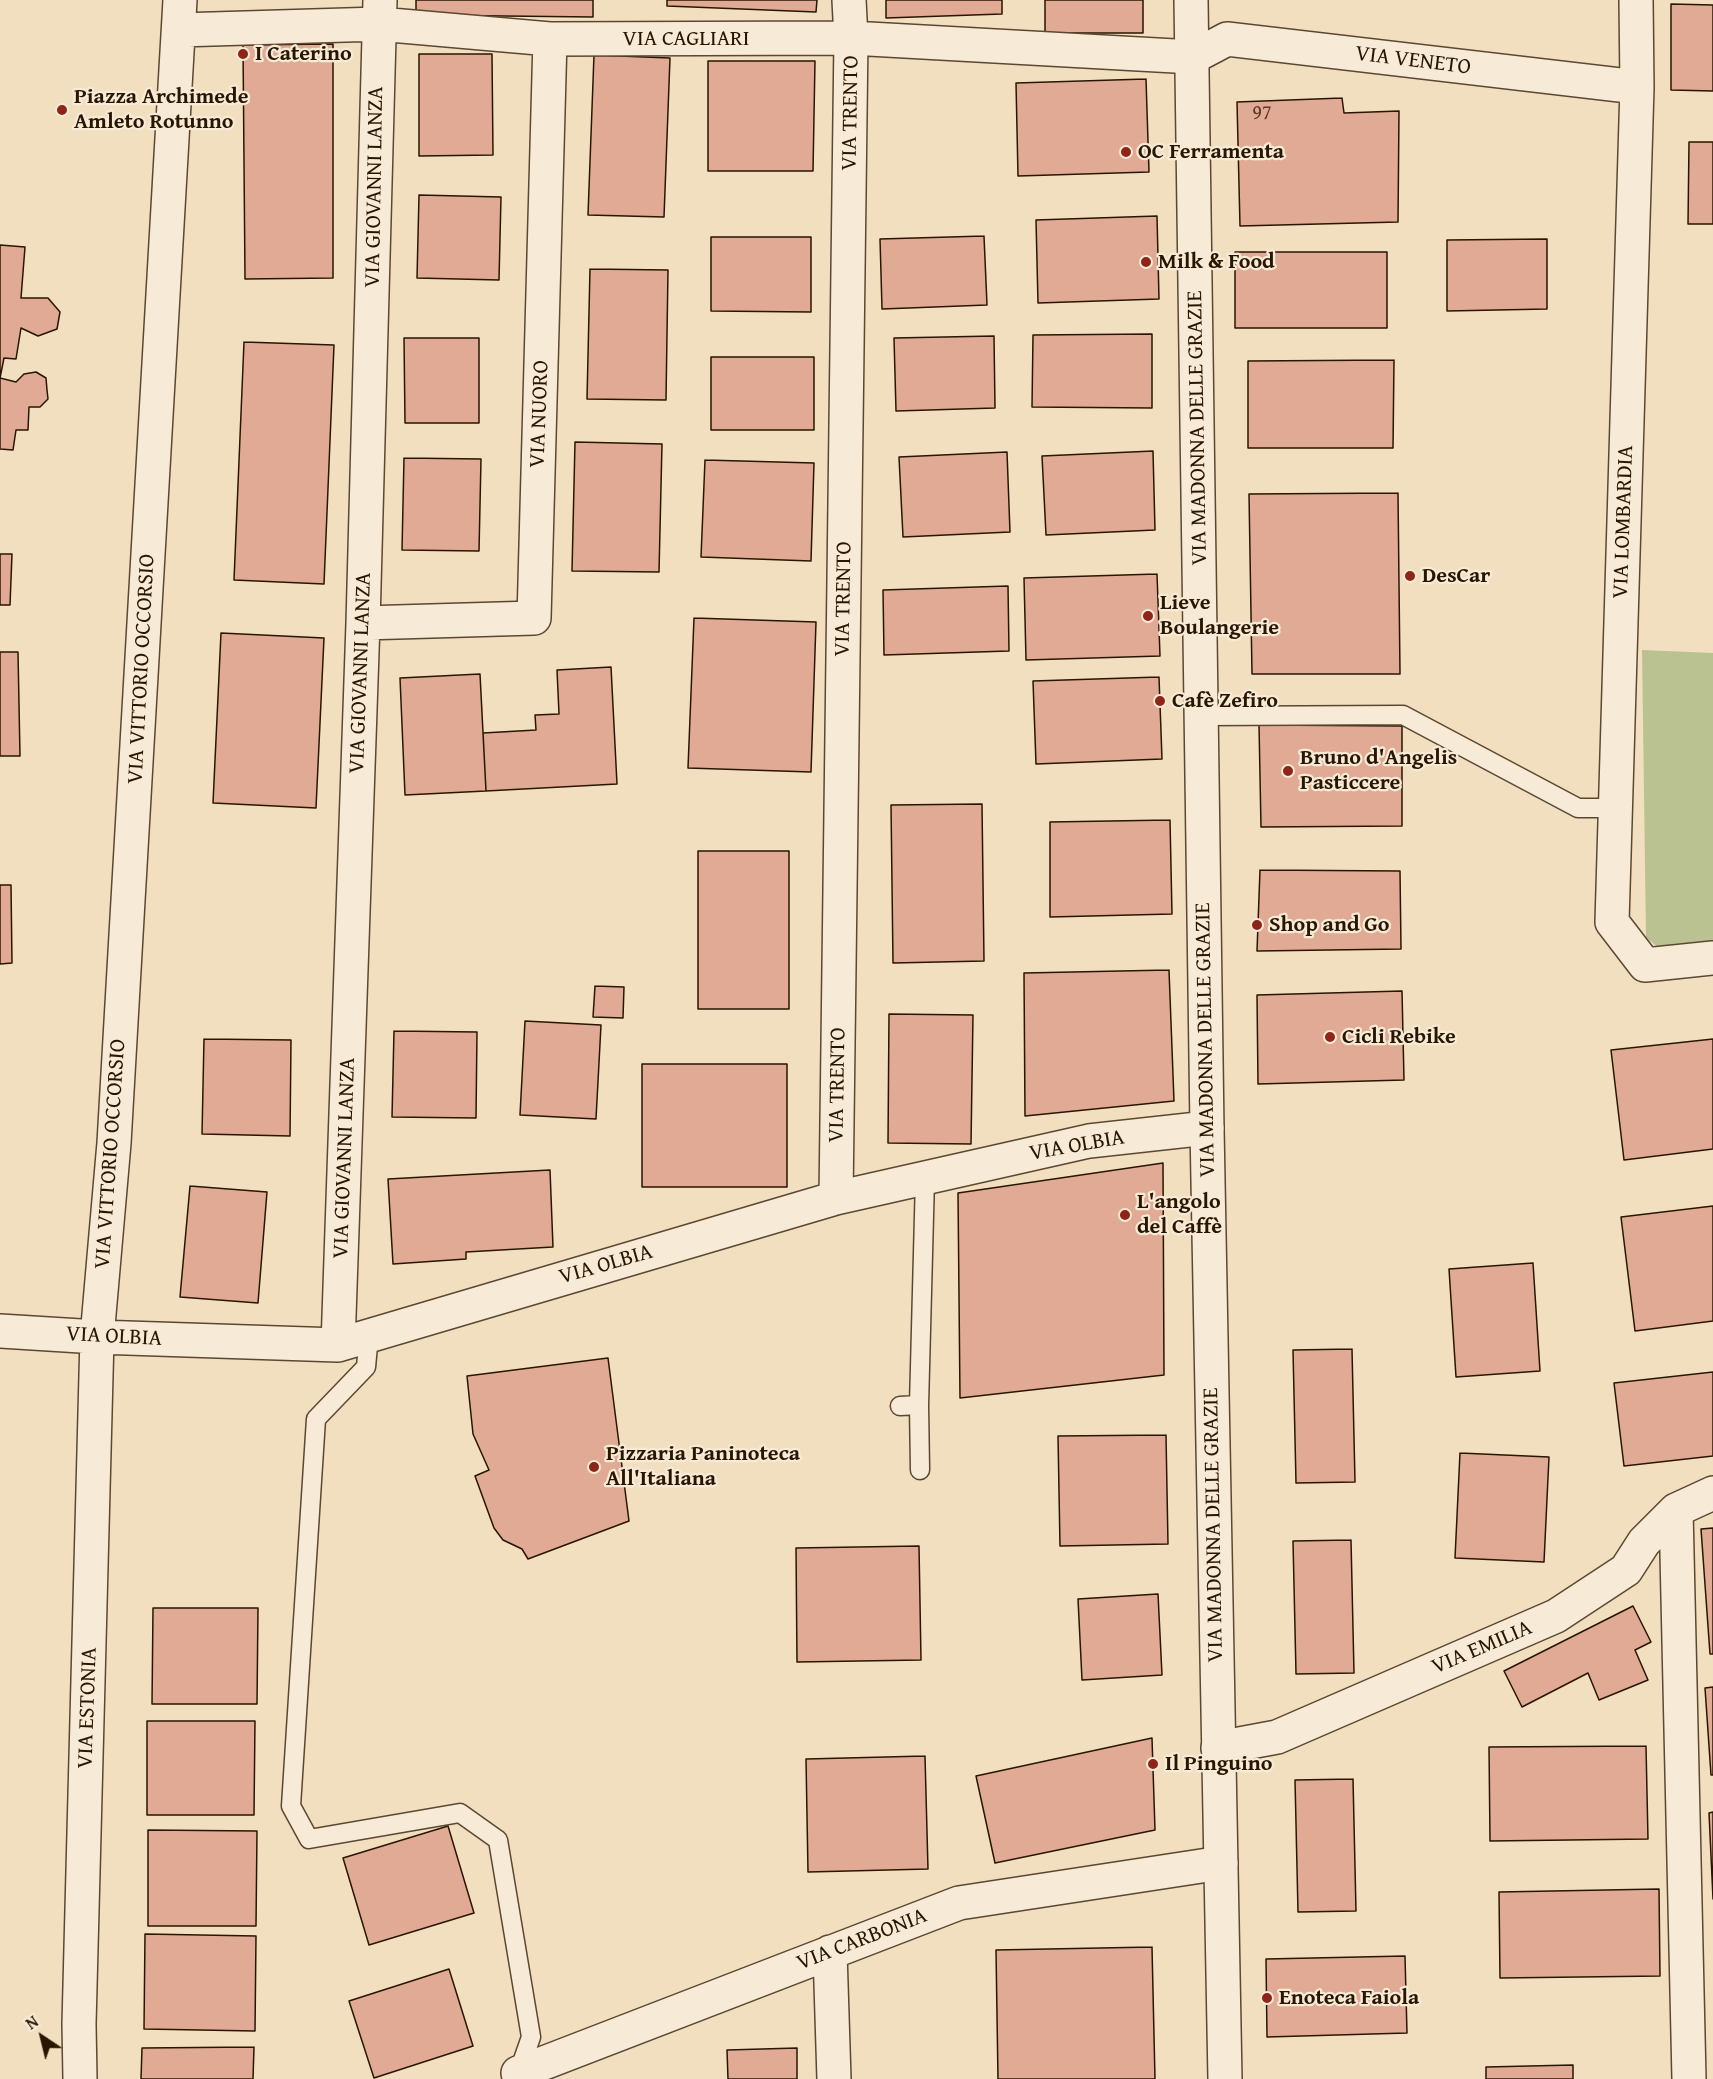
<!DOCTYPE html>
<meta charset="utf-8">
<style>
body{margin:0}
#map{position:relative;width:1713px;height:2079px;overflow:hidden;background:#f2dfc0;font-family:"Gentium Book Plus",serif}
canvas{display:block}
.north{position:absolute;left:12px;top:2007px;width:60px;height:60px;-webkit-text-stroke:4px #f7ead6;paint-order:stroke;rotate:325deg;font-size:16px;font-weight:700;line-height:24px;text-align:center;color:#291601}
.north::after{content:'';display:block;margin:auto;width:21px;height:27px;background:#291601;clip-path:polygon(50% 0,100% 100%,50% 72%,0 100%)}
</style>
<div id="map">
<canvas width="1713" height="2079"></canvas>
<div class="north">N</div>
</div>
<script>
const ctx = document.querySelector('canvas').getContext('2d');
ctx.lineJoin = 'round';
function fill(path, color) {
  ctx.fillStyle = color;
  ctx.fill(path, 'evenodd');
}
function shape(rows) {
  const path = new Path2D();
  for (const r of rows) {
    path.moveTo(r[0], r[1]);
    for (let i = 2; i < r.length; i += 2) path.lineTo(r[i], r[i + 1]);
  }
  return path;
}
function trace(path, color, width, dash) {
  ctx.strokeStyle = color;
  ctx.lineWidth = width;
  ctx.lineCap = dash ? 'butt' : 'round';
  ctx.setLineDash(dash || []);
  ctx.stroke(path);
}
function write(font, color, halo, rows, align = 'center') {
  ctx.font = font + ' "Gentium Book Plus",serif';
  ctx.lineWidth = 4.5;
  ctx.setLineDash([]);
  ctx.textBaseline = 'middle';
  ctx.strokeStyle = halo;
  ctx.fillStyle = color;
  for (const [text, x, y, turn = 0] of rows) {
    ctx.save();
    ctx.translate(x, y);
    ctx.rotate((+turn || 0) * Math.PI / 180);
    ctx.textAlign = isNaN(turn) ? turn : align;
    if (halo) ctx.strokeText(text, 0, 0);
    ctx.fillText(text, 0, 0);
    ctx.restore();
  }
}
const green = shape([
 [1642,650,1713,653,1713,940,1665,952,1646,938]
]);
const building = shape([
 [416,0,593,0,593,17,416,15,416,0],
 [667,0,817,0,816,12,667,6,667,0],
 [886,0,1002,0,1002,14,886,18,886,0],
 [1045,0,1143,0,1143,33,1045,33,1045,0],
 [1671,4,1713,5,1713,91,1671,90,1671,4],
 [333,44,333,278,245,279,243,45,333,44],
 [419,54,492,54,493,155,419,156,419,54],
 [594,55,670,58,664,217,588,215,594,55],
 [708,61,815,61,813,171,708,171,708,61],
 [1146,79,1149,172,1018,176,1016,83,1146,79],
 [1342,98,1344,113,1399,111,1398,222,1240,226,1237,102,1342,98],
 [1689,142,1713,142,1713,224,1688,224,1689,142],
 [419,195,501,197,499,280,417,278,419,195],
 [1157,216,1159,299,1038,303,1036,220,1157,216],
 [984,236,987,305,882,309,880,239,984,236],
 [711,237,811,237,811,312,711,311,711,237],
 [1547,239,1547,309,1447,311,1447,240,1547,239],
 [0,245,25,247,21,298,48,298,60,312,57,329,38,336,21,328,16,359,4,358,0,378,16,382,24,374,36,372,46,378,47,390,48,399,40,407,29,407,28,430,16,430,13,450,0,449,0,245],
 [1235,252,1387,252,1387,328,1235,328,1235,252],
 [590,269,668,270,666,400,587,399,590,269],
 [1152,334,1152,408,1032,407,1033,335,1152,334],
 [994,336,995,408,896,411,894,338,994,336],
 [404,338,479,338,479,423,405,423,404,338],
 [244,342,334,345,324,584,234,580,244,342],
 [711,357,814,357,814,430,711,430,711,357],
 [1394,360,1393,448,1248,448,1248,361,1394,360],
 [575,442,662,444,659,572,572,571,575,442],
 [1153,451,1155,530,1046,535,1042,456,1153,451],
 [1007,452,1010,532,903,537,899,457,1007,452],
 [404,458,481,459,479,551,402,550,404,458],
 [705,460,814,463,811,561,701,557,705,460],
 [1398,493,1400,674,1252,674,1249,494,1398,493],
 [0,554,12,554,10,605,0,605,0,554],
 [1157,574,1160,656,1026,660,1024,578,1157,574],
 [1008,586,1009,651,884,655,883,590,1008,586],
 [694,618,816,622,811,772,688,768,694,618],
 [221,633,324,638,316,808,213,803,221,633],
 [0,652,18,652,20,756,0,756,0,652],
 [611,667,617,784,486,791,483,733,536,730,535,715,559,714,557,670,611,667],
 [480,674,486,791,405,795,400,678,480,674],
 [1159,677,1162,759,1036,764,1033,681,1159,677],
 [1259,725,1402,726,1402,826,1261,827,1259,725],
 [982,804,984,961,893,963,891,805,982,804],
 [1170,820,1172,914,1050,917,1050,822,1170,820],
 [698,851,789,851,789,1009,698,1009,698,851],
 [1260,870,1400,871,1401,949,1257,951,1260,870],
 [0,885,11,885,12,963,0,964,0,885],
 [1169,970,1174,1101,1025,1116,1024,973,1169,970],
 [595,986,624,987,623,1018,593,1017,595,986],
 [1402,991,1404,1080,1258,1084,1257,995,1402,991],
 [889,1014,973,1015,971,1144,888,1143,889,1014],
 [525,1021,601,1025,596,1119,520,1115,525,1021],
 [394,1031,477,1032,476,1118,392,1117,394,1031],
 [204,1039,291,1040,290,1136,202,1134,204,1039],
 [1713,1039,1713,1149,1624,1160,1611,1050,1713,1039],
 [642,1064,787,1064,787,1187,642,1187,642,1064],
 [1163,1163,1164,1375,960,1398,958,1193,1163,1163],
 [550,1170,553,1247,466,1252,466,1259,393,1264,388,1179,550,1170],
 [190,1186,267,1192,258,1303,180,1297,190,1186],
 [1713,1206,1713,1321,1635,1331,1621,1217,1713,1206],
 [1533,1263,1540,1371,1456,1377,1449,1269,1533,1263],
 [1352,1349,1355,1482,1296,1483,1293,1350,1352,1349],
 [608,1358,629,1521,528,1559,522,1549,503,1540,494,1528,475,1476,489,1470,473,1434,467,1376,608,1358],
 [1713,1372,1713,1456,1624,1466,1614,1383,1713,1372],
 [1166,1435,1168,1544,1060,1546,1058,1436,1166,1435],
 [1460,1453,1549,1457,1544,1562,1455,1558,1460,1453],
 [1713,1528,1713,1654,1710,1654,1701,1529,1713,1528],
 [1351,1540,1354,1673,1296,1674,1293,1541,1351,1540],
 [919,1546,921,1660,797,1662,796,1548,919,1546],
 [1158,1594,1162,1675,1082,1680,1078,1599,1158,1594],
 [1633,1606,1651,1642,1635,1650,1648,1680,1599,1700,1588,1673,1522,1707,1504,1671,1633,1606],
 [153,1608,258,1608,257,1704,152,1704,153,1608],
 [1713,1687,1713,1775,1711,1775,1705,1688,1713,1687],
 [147,1721,255,1721,254,1815,147,1815,147,1721],
 [1152,1738,1155,1830,995,1863,976,1776,1152,1738],
 [1646,1746,1648,1839,1490,1841,1489,1747,1646,1746],
 [925,1756,928,1869,808,1872,806,1759,925,1756],
 [1353,1779,1356,1911,1298,1912,1295,1780,1353,1779],
 [1713,1812,1713,1899,1709,1813,1713,1812],
 [448,1826,474,1913,369,1945,343,1858,448,1826],
 [148,1830,257,1831,256,1926,148,1926,148,1830],
 [1659,1889,1660,1976,1500,1978,1499,1892,1659,1889],
 [145,1934,256,1936,255,2031,144,2029,145,1934],
 [1152,1947,1155,2079,998,2079,996,1950,1152,1947],
 [1405,1956,1407,2033,1267,2037,1266,1959,1405,1956],
 [449,1969,473,2046,374,2078,349,2001,449,1969],
 [254,2047,253,2079,141,2079,142,2048,254,2047],
 [797,2048,797,2079,728,2079,727,2050,797,2048],
 [1573,2065,1573,2079,1486,2079,1486,2067,1573,2065]
]);
const service = shape([
 [1202,716,1403,715,1578,808,1615,808],
 [369,1335,366,1367,316,1419,291,1806,309,1839,460,1813,498,1840,531,2037,518,2074],
 [900,1406,919,1405],
 [920,1470,919,1405,925,1178]
]);
const minor = shape([
 [1636,0,1637,87,1612,922,1645,965,1713,958],
 [179,30,379,24,550,39,851,38,1193,57,1227,39,1637,87],
 [363,623,534,618,550,39],
 [836,1198,851,38,849,0],
 [0,1331,97,1337,338,1345,836,1198,1089,1141,1207,1128],
 [338,1345,363,623,380,0],
 [1676,1510,1689,2079],
 [1218,1748,1277,1737,1556,1616,1626,1570,1644,1542,1676,1510,1713,1493],
 [830,1952,834,2079],
 [518,2073,959,1903,1221,1863],
 [80,2079,79,2024,97,1337,114,1143,180,0]
]);
const tertiary = shape([
 [1191,0,1207,1128,1225,2079]
]);
const markers = [
 [243,54,6,"#8f2418"],
 [62,110,6,"#8f2418"],
 [1126,152,6,"#8f2418"],
 [1146,262,6,"#8f2418"],
 [1410,576,6,"#8f2418"],
 [1148,616,6,"#8f2418"],
 [1160,701,6,"#8f2418"],
 [1288,771,6,"#8f2418"],
 [1257,925,6,"#8f2418"],
 [1330,1037,6,"#8f2418"],
 [1125,1215,6,"#8f2418"],
 [594,1467,6,"#8f2418"],
 [1153,1764,6,"#8f2418"],
 [1267,1998,6,"#8f2418"]
];
const numberNames = [
 ["97",1262,114]
];
const streetNames = [
 ["VIA CAGLIARI",686,39],
 ["VIA VENETO",1413,61,7],
 ["VIA TRENTO",851,113,-89],
 ["VIA GIOVANNI LANZA",375,187,-89],
 ["VIA NUORO",540,414,-88],
 ["VIA MADONNA DELLE GRAZIE",1198,428,-91],
 ["VIA LOMBARDIA",1624,522,-88],
 ["VIA TRENTO",844,599,-89],
 ["VIA VITTORIO OCCORSIO",142,669,-87],
 ["VIA GIOVANNI LANZA",361,673,-88],
 ["VIA MADONNA DELLE GRAZIE",1206,1040,-91],
 ["VIA TRENTO",838,1085,-89],
 ["VIA OLBIA",1077,1146,-10],
 ["VIA VITTORIO OCCORSIO",111,1154,-86],
 ["VIA GIOVANNI LANZA",345,1158,-88],
 ["VIA OLBIA",606,1265,-16],
 ["VIA OLBIA",114,1337,3],
 ["VIA MADONNA DELLE GRAZIE",1214,1525,-91],
 ["VIA EMILIA",1482,1648,-23],
 ["VIA ESTONIA",88,1708,-88],
 ["VIA CARBONIA",862,1940,-21]
];
const poiNames = [
 ["I Caterino",255,54],
 ["Piazza Archimede",74,97],
 ["Amleto Rotunno",74,122],
 ["OC Ferramenta",1138,152],
 ["Milk & Food",1158,262],
 ["DesCar",1422,576],
 ["Lieve",1160,603],
 ["Boulangerie",1160,628],
 ["Cafè Zefiro",1172,701],
 ["Bruno d'Angelis",1300,758],
 ["Pasticcere",1300,783],
 ["Shop and Go",1269,925],
 ["Cicli Rebike",1342,1037],
 ["L'angolo",1137,1202],
 ["del Caffè",1137,1227],
 ["Pizzaria Paninoteca",606,1454],
 ["All'Italiana",606,1479],
 ["Il Pinguino",1165,1764],
 ["Enoteca Faiola",1279,1998]
];
fill(green, '#bbc292');
fill(building, '#e0aa94');
trace(building, '#291601', 1.5);
trace(service, '#5b4831', 21);
trace(minor, '#5b4831', 36);
trace(tertiary, '#5b4831', 36);
trace(service, '#f7ead6', 18);
trace(minor, '#f7ead6', 33);
trace(tertiary, '#f7ead6', 33);
for (const [x, y, r, color] of markers) {
  const dot = new Path2D();
  dot.arc(x, y, r, 0, 2 * Math.PI);
  ctx.fillStyle = color;
  ctx.fill(dot);
  trace(dot, '#f7ead6', 2);
}
write('20px', '#573b26', null, numberNames);
write('22px', '#291601', '#f7ead6', streetNames);
write('bold 22px', '#291601', '#f7ead6', poiNames, 'left');
</script>
